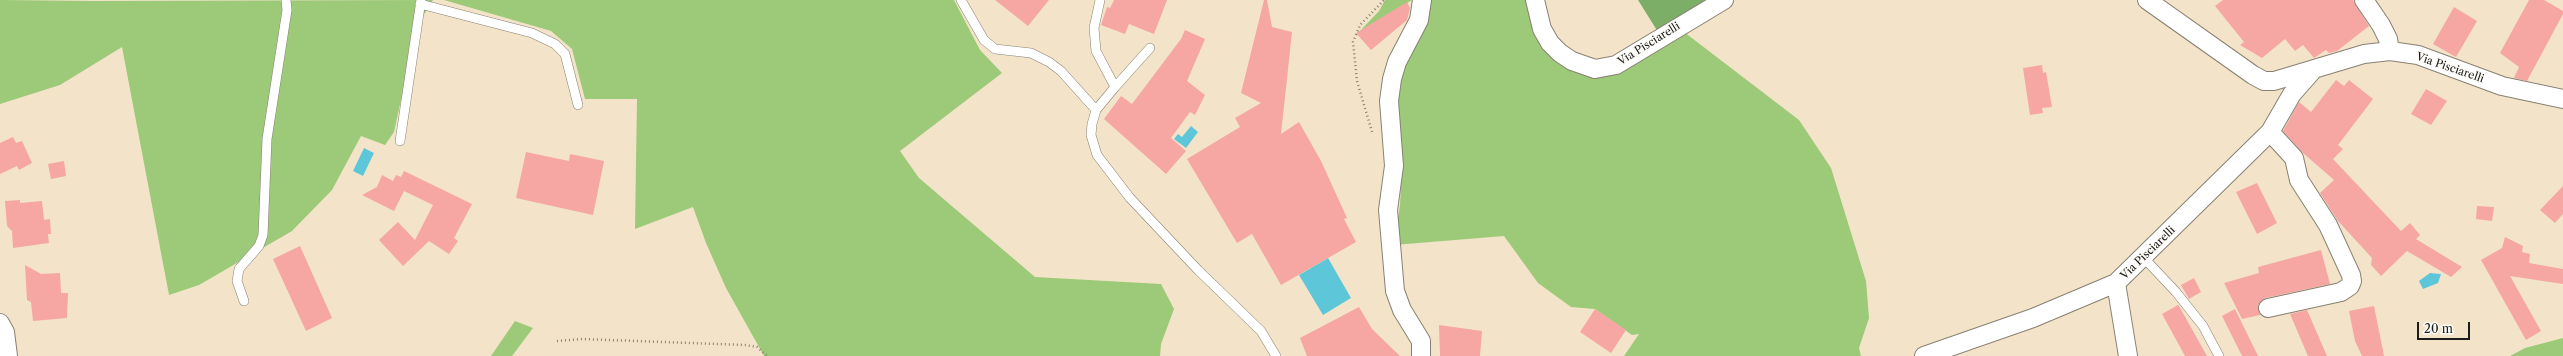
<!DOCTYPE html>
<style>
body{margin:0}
#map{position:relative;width:2563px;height:356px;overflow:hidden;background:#f3e4c9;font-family:"Libre Caslon Text",serif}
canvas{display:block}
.scale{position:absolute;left:2417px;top:322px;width:53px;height:18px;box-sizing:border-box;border:2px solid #1c1c1c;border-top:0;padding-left:5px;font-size:12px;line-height:14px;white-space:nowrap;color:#1c1c1c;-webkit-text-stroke:3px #fdfcf7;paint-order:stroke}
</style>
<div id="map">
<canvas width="2563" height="356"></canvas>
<div class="scale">20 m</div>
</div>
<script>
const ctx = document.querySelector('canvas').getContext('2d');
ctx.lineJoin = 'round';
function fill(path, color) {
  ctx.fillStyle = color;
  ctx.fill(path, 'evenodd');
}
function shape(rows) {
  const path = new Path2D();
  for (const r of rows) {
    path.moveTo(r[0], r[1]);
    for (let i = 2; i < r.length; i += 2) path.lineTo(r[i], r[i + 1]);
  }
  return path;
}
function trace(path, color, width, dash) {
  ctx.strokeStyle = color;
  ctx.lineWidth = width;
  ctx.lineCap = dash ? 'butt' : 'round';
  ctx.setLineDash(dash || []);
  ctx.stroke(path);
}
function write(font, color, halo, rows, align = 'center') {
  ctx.font = font + ' "Libre Caslon Text",serif';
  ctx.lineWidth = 3;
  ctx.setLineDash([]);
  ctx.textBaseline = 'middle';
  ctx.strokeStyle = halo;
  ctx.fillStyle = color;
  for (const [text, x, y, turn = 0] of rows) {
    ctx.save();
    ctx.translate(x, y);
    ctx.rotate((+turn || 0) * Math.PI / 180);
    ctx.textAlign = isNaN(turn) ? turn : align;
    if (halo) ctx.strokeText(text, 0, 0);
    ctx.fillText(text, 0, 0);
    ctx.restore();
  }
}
const green = shape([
 [0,0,95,1,433,0,417,26,394,132,385,145,361,136,332,190,292,231,199,285,169,295,122,47,60,85,0,104],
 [444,0,954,0,980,50,1002,73,900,151,919,178,1035,277,1161,284,1174,309,1161,344,1160,356,764,356,726,288,706,243,693,207,635,229,637,99,585,99,572,49,551,31],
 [1385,0,1412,0,1360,31,1379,11],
 [1424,0,1530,0,1546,48,1560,65,1590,75,1684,32,1799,120,1831,168,1866,281,1869,318,1859,348,1861,356,1624,356,1639,334,1632,335,1595,309,1571,307,1538,283,1504,236,1394,245,1400,205,1402,167,1395,108,1398,67],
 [515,321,533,328,512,356,491,356],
 [2563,338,2563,356,2510,356,2525,348]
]);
const forest = shape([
 [1638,0,1708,0,1658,32]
]);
const water = shape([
 [1191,126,1198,132,1186,148,1174,139,1178,134,1182,137],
 [364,148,374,153,363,176,353,171],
 [1328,258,1351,298,1323,315,1299,275],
 [2430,273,2441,274,2438,283,2423,289,2419,281]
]);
const building = shape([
 [995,0,1049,0,1028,26],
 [1114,0,1167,0,1154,34,1129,24,1125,34,1101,25,1107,7,1110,8],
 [1264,0,1267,0,1272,27,1292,32,1281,134,1299,122,1321,161,1347,218,1344,219,1356,242,1281,285,1252,234,1237,243,1187,159,1240,127,1235,118,1261,103,1241,93],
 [2223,0,2353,0,2369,26,2337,51,2329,53,2326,50,2314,58,2303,45,2295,51,2285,39,2262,58,2240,45,2244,42,2215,6],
 [2529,0,2544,0,2563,11,2563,14,2527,81,2514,78,2519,67,2500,53],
 [1407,2,1410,8,1407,20,1371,50,1356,33],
 [2454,7,2477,21,2456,57,2433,44],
 [1185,30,1205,39,1187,81,1205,95,1195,115,1190,112,1171,138,1186,151,1166,174,1104,119,1121,96,1132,104,1181,39],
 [2042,65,2043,73,2046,72,2052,107,2042,108,2043,113,2030,115,2023,68],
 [2336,80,2344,86,2349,80,2373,99,2338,145,2343,149,2333,159,2401,231,2410,223,2420,235,2416,239,2462,267,2451,277,2407,251,2381,276,2371,265,2372,258,2338,221,2320,193,2334,180,2303,153,2283,131,2299,102,2311,112],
 [2426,89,2447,101,2431,125,2411,114],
 [13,137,16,143,22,141,32,163,19,170,17,166,0,174,0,143],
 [526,152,569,161,570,154,604,161,593,215,516,198],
 [64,161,66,176,51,179,48,164],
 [404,171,472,204,454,238,458,241,449,254,429,241,403,266,379,240,398,222,415,240,433,205,404,191,394,211,362,195,377,187,382,175,393,181,396,175,401,177],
 [2257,183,2277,223,2257,234,2236,192],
 [2563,186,2563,214,2555,223,2540,210],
 [20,200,20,203,42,201,44,220,50,219,51,234,48,234,49,243,13,248,12,231,7,226,5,201],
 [2477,206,2494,207,2492,221,2476,219],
 [2505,237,2523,246,2522,252,2530,254,2529,263,2563,269,2563,284,2510,276,2541,331,2526,340,2481,260,2502,248],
 [300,246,332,318,306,331,273,259],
 [2321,250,2330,284,2265,298,2258,305,2260,315,2242,319,2224,283,2259,273,2258,267],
 [25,265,41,274,60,273,61,293,68,293,67,318,33,321,31,302,27,300],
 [2194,278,2201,292,2189,299,2181,285],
 [2178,305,2179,306,2207,356,2185,356,2162,314],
 [2374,306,2384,356,2362,356,2355,341,2349,311],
 [1359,307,1372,329,1400,356,1307,356,1300,338],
 [1595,309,1626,330,1611,353,1580,332],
 [2235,309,2258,356,2242,356,2222,316],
 [2307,310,2327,356,2308,356,2290,314],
 [1439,325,1482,331,1480,356,1440,356]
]);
const path = shape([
 [1372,132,1357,81,1353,42,1360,25,1384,0],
 [557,341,582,339,745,345,757,347,767,356]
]);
const service = shape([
 [961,0,984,40,995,49,1031,53,1049,62,1061,71,1096,110],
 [1100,0,1094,28,1096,51,1115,87,1096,110,1092,124,1091,135,1097,155,1130,198,1198,270,1261,331,1276,356],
 [420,4,532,33,555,44,565,54,578,105],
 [1115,87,1150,48],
 [400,141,421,0],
 [2144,258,2176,292,2203,326,2219,356],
 [244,301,237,281,239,269,259,246,263,235,267,139,287,10,286,0]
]);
const minor = shape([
 [1535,0,1542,29,1550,43,1560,53,1572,61,1595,69,1616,65,1724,0],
 [2147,0,2253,75,2264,81,2274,81,2364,54,2390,51,2418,55,2502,86,2563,99],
 [2364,0,2381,25,2388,39,2390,51],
 [2116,283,2128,356],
 [2268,308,2341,292,2350,286,2352,281,2351,275,2328,225,2299,180,2294,158,2270,132],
 [0,323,5,332,8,356],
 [1421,356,1421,341,1402,310,1395,291,1388,210,1394,166,1389,101,1392,79,1397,62,1419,20,1422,0],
 [1924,356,2033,318,2116,283,2270,132,2292,94,2314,69]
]);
const streetNames = [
 ["Via Pisciarelli",1649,44,-32],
 ["Via Pisciarelli",2450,68,19],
 ["Via Pisciarelli",2148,253,-44]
];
fill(green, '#9cca78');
fill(forest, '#7dae68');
fill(water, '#5dc7d9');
fill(building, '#f6a6a3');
trace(service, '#888072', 10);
trace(minor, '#888072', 20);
trace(path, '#888072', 2.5, [1, 3]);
trace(service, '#fff', 9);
trace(minor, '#fff', 18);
write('11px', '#1c1c1c', '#fdfcf7', streetNames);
</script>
